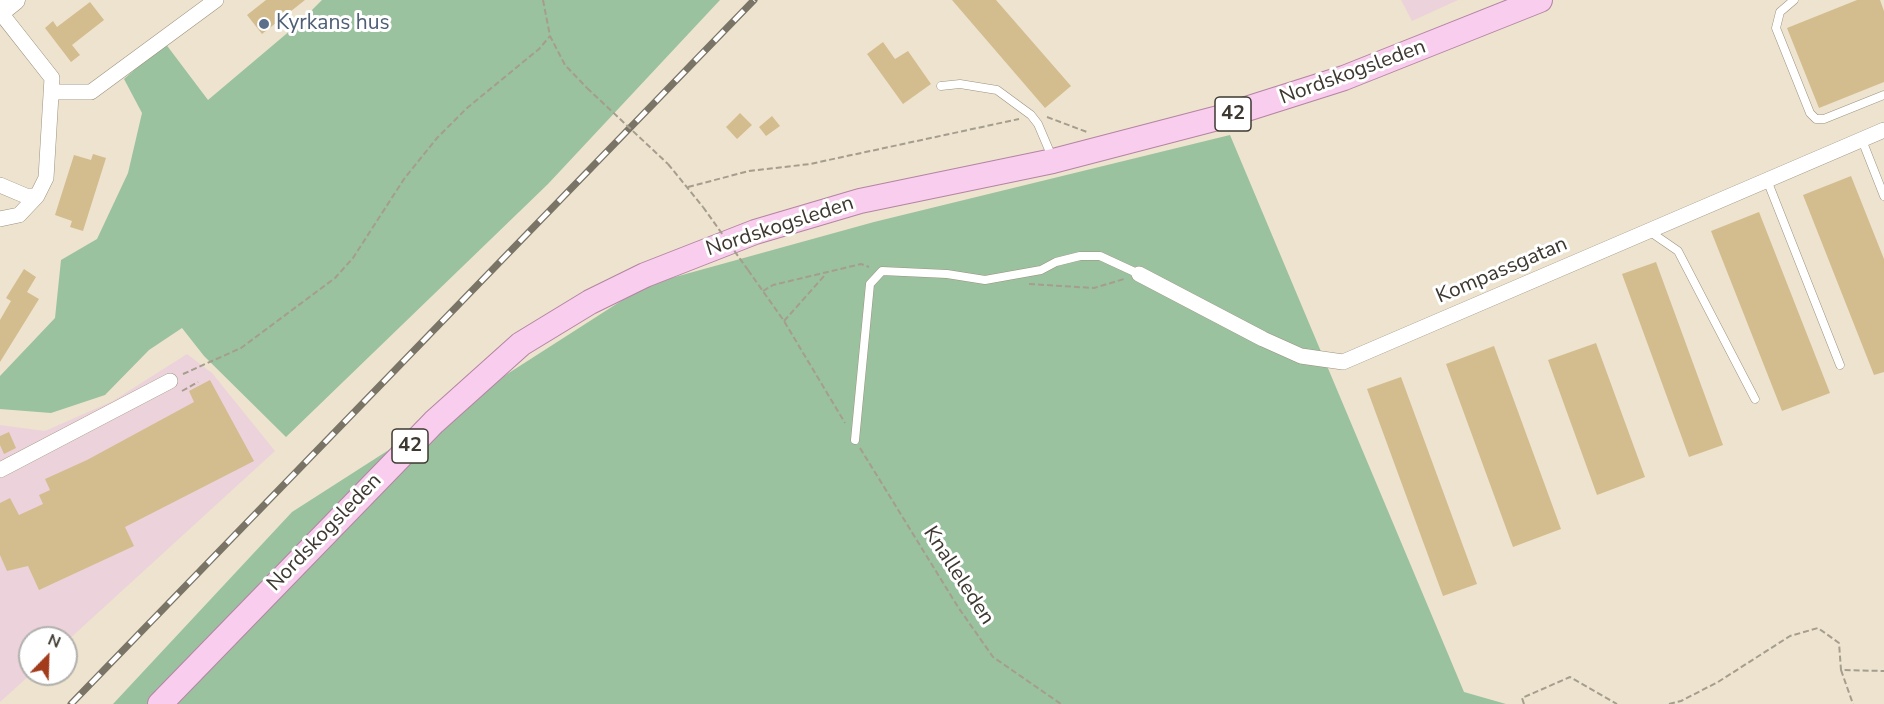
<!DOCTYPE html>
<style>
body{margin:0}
#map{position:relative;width:1884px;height:704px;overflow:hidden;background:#ede3ce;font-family:"Nunito Sans",sans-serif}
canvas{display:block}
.north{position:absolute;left:18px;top:626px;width:60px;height:60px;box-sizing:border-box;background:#fff;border:2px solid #b1b0ad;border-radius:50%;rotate:23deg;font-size:16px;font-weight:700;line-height:24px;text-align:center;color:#3d3931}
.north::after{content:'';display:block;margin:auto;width:21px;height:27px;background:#a33c1c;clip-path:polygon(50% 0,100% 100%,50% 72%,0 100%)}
</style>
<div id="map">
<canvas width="1884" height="704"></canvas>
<div class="north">N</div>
</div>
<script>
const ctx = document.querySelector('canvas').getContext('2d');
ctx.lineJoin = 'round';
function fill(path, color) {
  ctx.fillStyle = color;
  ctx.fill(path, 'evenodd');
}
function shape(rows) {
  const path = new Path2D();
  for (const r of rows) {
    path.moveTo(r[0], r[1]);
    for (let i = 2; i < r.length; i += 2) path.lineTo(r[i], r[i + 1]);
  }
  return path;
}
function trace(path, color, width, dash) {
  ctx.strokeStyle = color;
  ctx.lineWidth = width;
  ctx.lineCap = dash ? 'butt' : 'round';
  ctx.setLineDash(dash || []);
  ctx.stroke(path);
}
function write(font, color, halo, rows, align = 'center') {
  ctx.font = font + ' "Nunito Sans",sans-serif';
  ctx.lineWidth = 6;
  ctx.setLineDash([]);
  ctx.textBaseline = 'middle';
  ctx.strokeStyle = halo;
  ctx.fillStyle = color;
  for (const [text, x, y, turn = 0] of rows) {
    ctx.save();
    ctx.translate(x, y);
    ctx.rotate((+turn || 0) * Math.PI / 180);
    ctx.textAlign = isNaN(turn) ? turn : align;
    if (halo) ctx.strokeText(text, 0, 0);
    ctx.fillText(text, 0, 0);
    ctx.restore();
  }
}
const industrial = shape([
 [1401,0,1458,0,1412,21],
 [187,354,212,373,275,451,66,642,66,638,30,638,31,674,0,702,0,425,45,431,113,401]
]);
const forest = shape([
 [322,0,720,0,548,184,286,437,204,356,182,328,149,350,105,395,51,413,0,409,0,376,55,318,61,260,97,239,128,173,142,113,124,79,165,43,208,100,298,24],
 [1230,135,1464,692,1506,704,113,704,292,512,646,285,874,222]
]);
const building = shape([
 [266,0,305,0,262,34,247,15],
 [952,0,996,0,1071,86,1045,108],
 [1857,0,1880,0,1884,11,1884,82,1819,108,1787,28],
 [90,2,104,20,72,45,80,55,71,62,45,28,53,21,57,27],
 [883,42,895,59,908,51,931,84,903,104,867,54],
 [740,113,752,125,737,139,726,127],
 [772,116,780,126,766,136,759,127],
 [93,154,106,158,83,231,70,227,72,221,55,215,74,155,91,160],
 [1851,176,1884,259,1884,372,1874,375,1803,195],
 [1759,212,1830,393,1782,411,1711,231],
 [1656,262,1723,445,1689,457,1622,274],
 [24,269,36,277,27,292,39,299,0,362,0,320,11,301,6,298],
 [1596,343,1645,477,1597,495,1548,360],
 [1494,346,1561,529,1513,547,1446,364],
 [1401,377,1477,584,1443,596,1367,389],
 [210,380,254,461,125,527,134,546,39,590,28,566,7,571,0,555,0,503,10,498,19,515,43,504,39,495,50,490,45,479,87,460,194,402,189,391],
 [9,432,16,448,4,454,0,445,0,436]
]);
const path = shape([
 [543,0,550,36,565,65,587,88],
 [1047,117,1087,132],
 [668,164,703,207],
 [688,187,749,171,810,164,1019,119],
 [748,270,784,321,845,423],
 [1029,284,1094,288,1124,279],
 [763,291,773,285,861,264,869,267],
 [784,321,825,275],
 [183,374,241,348,335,278,353,258,404,179,437,138,467,108,539,49,550,36],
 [182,391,198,382],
 [860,448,958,607,993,657,1061,704],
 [1841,670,1853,704],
 [1524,704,1522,698,1570,677,1617,704],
 [1669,704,1681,701,1718,682,1790,636,1818,628,1839,643,1841,670,1884,671]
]);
const service = shape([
 [1794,0,1780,12,1776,28,1810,113,1816,119,1824,119,1884,95],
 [941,86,960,84,997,90,1031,115,1038,124,1052,157],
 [1862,140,1884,196],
 [1767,180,1840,365],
 [1649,231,1678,251,1755,399],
 [855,440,870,284,882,271,947,274,985,280,1041,270,1056,262,1080,256,1100,256,1139,274]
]);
const minor = shape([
 [0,12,52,78,46,178,37,196,19,215,0,219],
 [51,92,91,92,216,0],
 [0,185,26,196,37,196],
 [1139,274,1263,339,1301,356,1343,362,1884,130],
 [0,470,170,381]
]);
const tertiary = shape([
 [0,12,15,0]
]);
const primary = shape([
 [160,704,434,422,521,344,590,302,645,275,755,232,860,201,1053,161,1218,118,1344,78,1540,0]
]);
const rail = shape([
 [71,704,754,0]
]);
const pathBridge = shape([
 [587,88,668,164],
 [703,207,748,270]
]);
const markers = [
 [264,24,6,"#5c6f8a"]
];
const shields = [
 [1233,114,36],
 [410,446,36]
];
const shieldNames = [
 ["42",1233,114],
 ["42",410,446]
];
const serviceNames = [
 ["Kyrkans hus",276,24]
];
const streetNames = [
 ["Nordskogsleden",1353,73,-20],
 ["Nordskogsleden",780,227,-18],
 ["Kompassgatan",1502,271,-23],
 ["Nordskogsleden",325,533,-46],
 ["Knalleleden",958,576,57]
];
fill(industrial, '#ecd2da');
fill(forest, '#9ac29f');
fill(building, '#d3bd8f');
trace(service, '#9b927f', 9);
trace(minor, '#9b927f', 16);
trace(tertiary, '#9b927f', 21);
trace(primary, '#b484a3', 26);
trace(path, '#a59d8d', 2, [6, 3]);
trace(service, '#fff', 8);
trace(minor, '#fff', 15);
trace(tertiary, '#fff', 20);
trace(primary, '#f8cded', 24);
trace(rail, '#7a7467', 7);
trace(rail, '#fff', 4.5, [14]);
trace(pathBridge, '#a59d8d', 2, [6, 3]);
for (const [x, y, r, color] of markers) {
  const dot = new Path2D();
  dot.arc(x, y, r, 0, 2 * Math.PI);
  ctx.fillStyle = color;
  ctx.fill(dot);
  trace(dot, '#fff', 2);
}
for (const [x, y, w] of shields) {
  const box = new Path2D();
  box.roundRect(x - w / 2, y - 17, w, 34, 4.5);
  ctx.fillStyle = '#fff';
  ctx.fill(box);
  trace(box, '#3d3931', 1.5);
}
write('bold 20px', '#3d3931', null, shieldNames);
write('21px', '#4e5e75', '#fff', serviceNames, 'left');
write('21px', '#3d3931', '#fff', streetNames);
</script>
